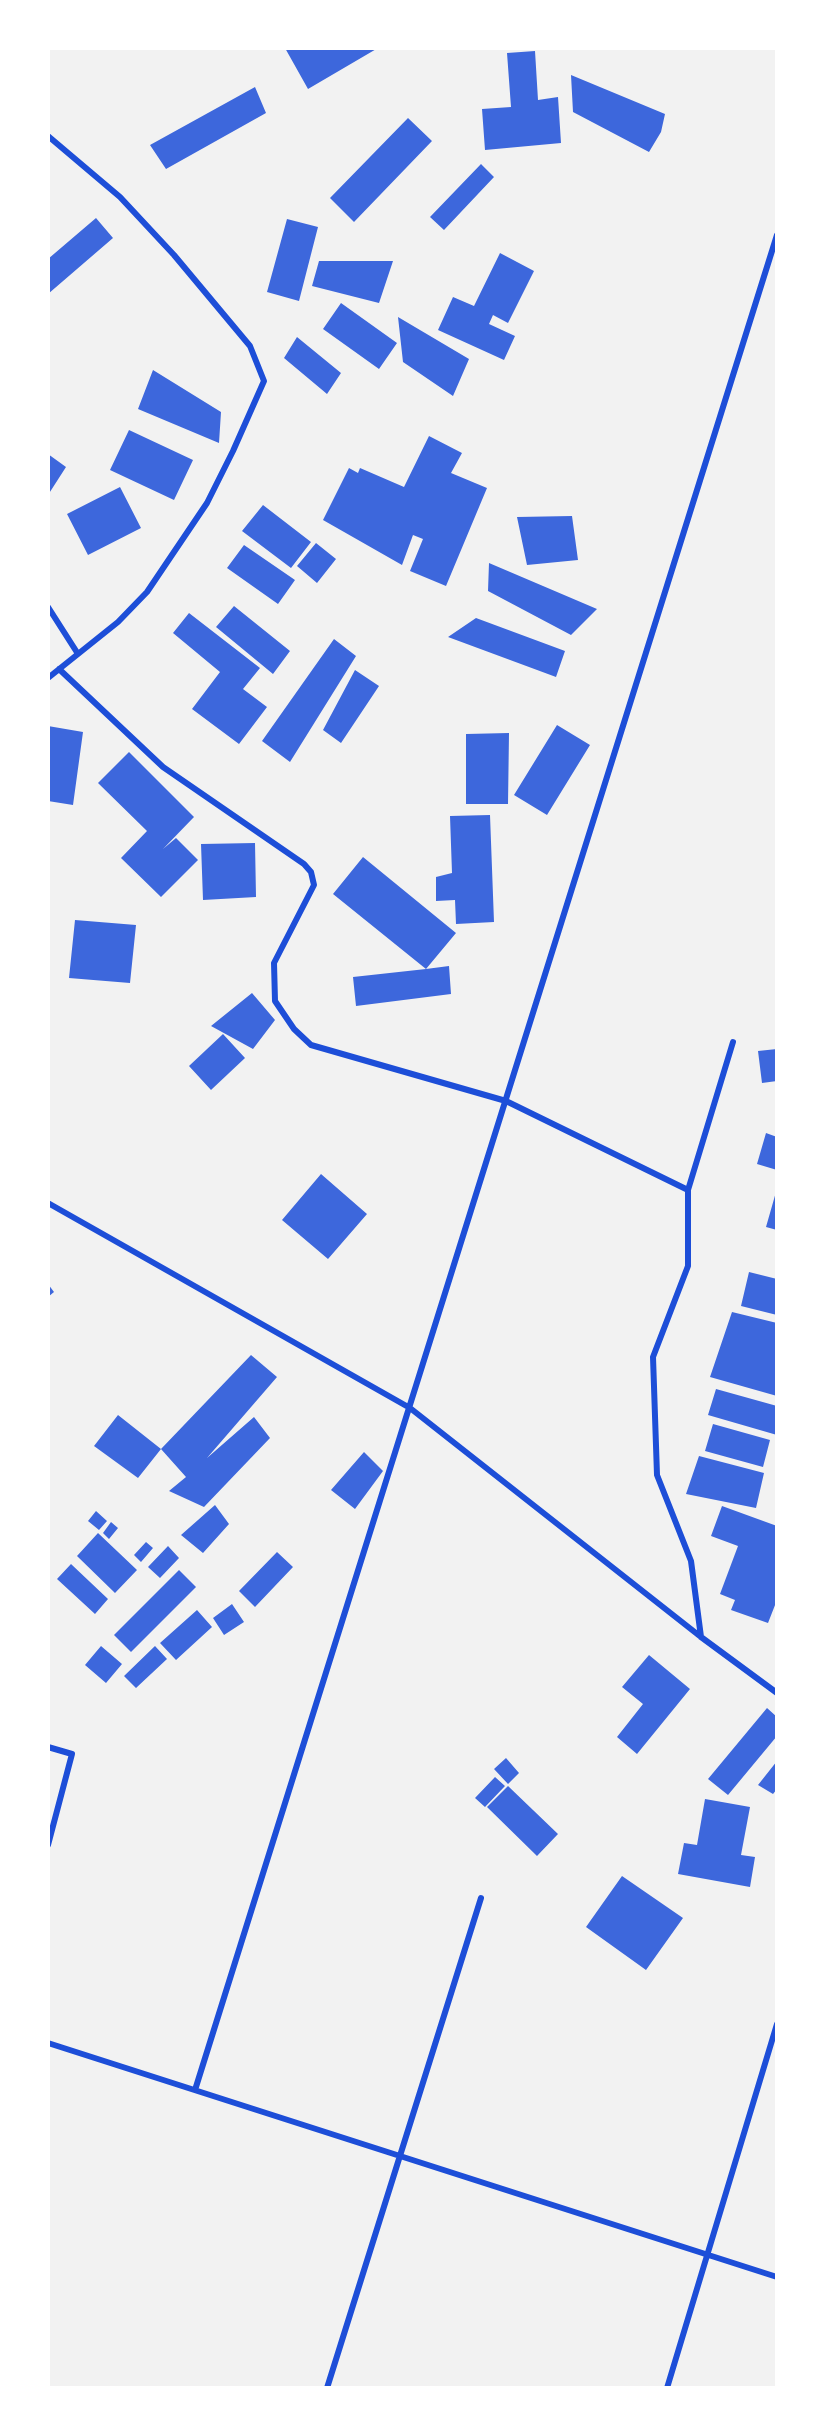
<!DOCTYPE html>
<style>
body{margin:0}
#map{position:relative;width:825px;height:2436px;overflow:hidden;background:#f2f2f2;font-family:Inter,sans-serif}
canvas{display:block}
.frame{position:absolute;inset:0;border:50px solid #fff;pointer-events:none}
</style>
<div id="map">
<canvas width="825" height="2436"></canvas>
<div class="frame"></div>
</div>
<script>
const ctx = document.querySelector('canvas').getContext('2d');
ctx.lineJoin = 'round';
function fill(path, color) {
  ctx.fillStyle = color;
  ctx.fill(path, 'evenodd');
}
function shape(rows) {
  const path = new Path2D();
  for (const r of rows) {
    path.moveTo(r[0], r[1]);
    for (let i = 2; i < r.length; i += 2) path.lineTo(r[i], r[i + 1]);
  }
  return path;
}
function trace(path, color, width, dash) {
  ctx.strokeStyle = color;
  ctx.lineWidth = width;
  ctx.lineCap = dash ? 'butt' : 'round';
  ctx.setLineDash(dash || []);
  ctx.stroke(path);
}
const building = shape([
 [285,48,378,48,308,89],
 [535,51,538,100,558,97,561,143,485,150,482,109,511,107,507,53],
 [571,75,665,114,661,132,649,152,573,112],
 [255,87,266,113,166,169,150,145],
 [408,118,432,141,354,222,330,198],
 [481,164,494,177,444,230,430,217],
 [96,218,113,238,48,294,48,259],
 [287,219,318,227,299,301,267,292],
 [500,253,534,271,508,323,493,315,489,324,515,336,504,360,438,330,453,297,474,306],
 [319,261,393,261,379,303,312,286],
 [341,303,397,343,379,369,323,329],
 [398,317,469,359,453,396,403,362],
 [297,337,341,373,327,394,284,358],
 [153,370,221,412,219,443,138,409],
 [129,430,193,460,174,500,110,470],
 [429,436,462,453,451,473,487,488,446,586,410,571,423,539,413,535,402,565,323,520,349,468,358,473,360,468,404,487],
 [48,454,66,467,48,495],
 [120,487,141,528,88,555,67,514],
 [263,505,311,542,291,568,242,531],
 [572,516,578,560,527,565,517,517],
 [316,543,336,559,317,583,297,566],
 [244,545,295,580,278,604,227,568],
 [489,563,597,609,571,635,488,591],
 [234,606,290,651,273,674,216,627],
 [189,613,260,668,243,689,267,707,239,744,192,709,220,672,173,633],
 [476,618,565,651,556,677,448,637],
 [334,639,356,656,290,762,262,741],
 [355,670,379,686,341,743,323,730],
 [557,725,590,745,547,815,514,795],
 [48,726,83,732,73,805,48,801],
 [509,733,508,804,466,804,466,734],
 [129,752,194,817,163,849,176,838,198,860,161,897,121,858,147,831,98,783],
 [490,815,494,922,456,924,455,900,436,901,436,877,452,873,450,816],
 [255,843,256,897,203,900,201,844],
 [363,857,456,933,426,969,449,966,451,994,356,1006,353,977,426,969,333,894],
 [75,920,136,925,130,983,69,978],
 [252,993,275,1020,253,1049,211,1026],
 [223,1034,245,1058,211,1090,189,1066],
 [777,1049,777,1081,762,1083,758,1051],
 [766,1133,777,1137,777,1170,757,1164],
 [321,1174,367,1214,328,1259,282,1220],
 [776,1192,777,1192,777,1230,766,1227],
 [749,1272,777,1279,777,1315,741,1306],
 [48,1284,54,1292,48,1297],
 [732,1312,777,1323,777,1396,710,1377],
 [251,1355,277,1377,207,1458,254,1417,270,1438,204,1507,169,1491,186,1477,161,1449],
 [716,1389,777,1406,777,1435,708,1415],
 [118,1415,161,1449,138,1478,94,1446],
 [713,1424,770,1440,763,1467,705,1451],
 [364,1452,383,1471,355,1509,331,1490],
 [699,1456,764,1473,756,1508,686,1494],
 [215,1505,229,1524,203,1553,181,1535],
 [722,1506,777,1526,777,1600,768,1623,731,1610,735,1600,720,1594,738,1546,711,1536],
 [96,1511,107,1521,99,1530,88,1521],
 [111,1522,118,1528,109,1539,103,1533],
 [98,1533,137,1570,115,1593,77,1556],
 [146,1542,153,1548,141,1562,134,1555],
 [168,1546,179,1558,160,1578,148,1567],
 [277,1552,293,1567,255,1607,239,1591],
 [71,1564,108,1599,95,1614,57,1579],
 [179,1570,196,1587,131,1652,114,1635],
 [232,1604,244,1622,224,1635,213,1618],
 [197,1610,212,1627,176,1660,160,1643],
 [101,1646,122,1664,106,1683,85,1665],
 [155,1646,167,1659,136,1688,124,1676],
 [649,1655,690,1689,637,1754,617,1737,643,1704,622,1687],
 [767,1708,777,1717,777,1736,728,1795,708,1779],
 [506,1758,519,1773,508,1784,494,1769],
 [777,1761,777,1789,773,1794,758,1785],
 [495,1777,505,1786,485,1807,475,1798],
 [508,1786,558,1834,537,1856,487,1807],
 [705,1799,750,1807,741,1855,755,1857,750,1887,678,1874,684,1843,697,1845],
 [622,1876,683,1918,646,1970,586,1927]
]);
const minor = shape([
 [48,136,120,197,174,255,250,346,264,381,233,451,207,503,147,592,118,622,48,678],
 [48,607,78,654],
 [59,669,163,767,304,864,311,872,314,885,274,963,275,1001,294,1029,311,1045,506,1101,688,1190,688,1266,653,1357,657,1475,691,1561,701,1637],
 [688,1190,733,1042],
 [48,1203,410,1408,701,1637,777,1693],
 [48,1747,72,1754,48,1845],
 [48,2043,777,2277],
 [195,2090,777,235],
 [327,2388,481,1898],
 [667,2388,777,2024]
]);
fill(building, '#3d67dc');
trace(minor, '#1d4ed8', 6);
</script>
